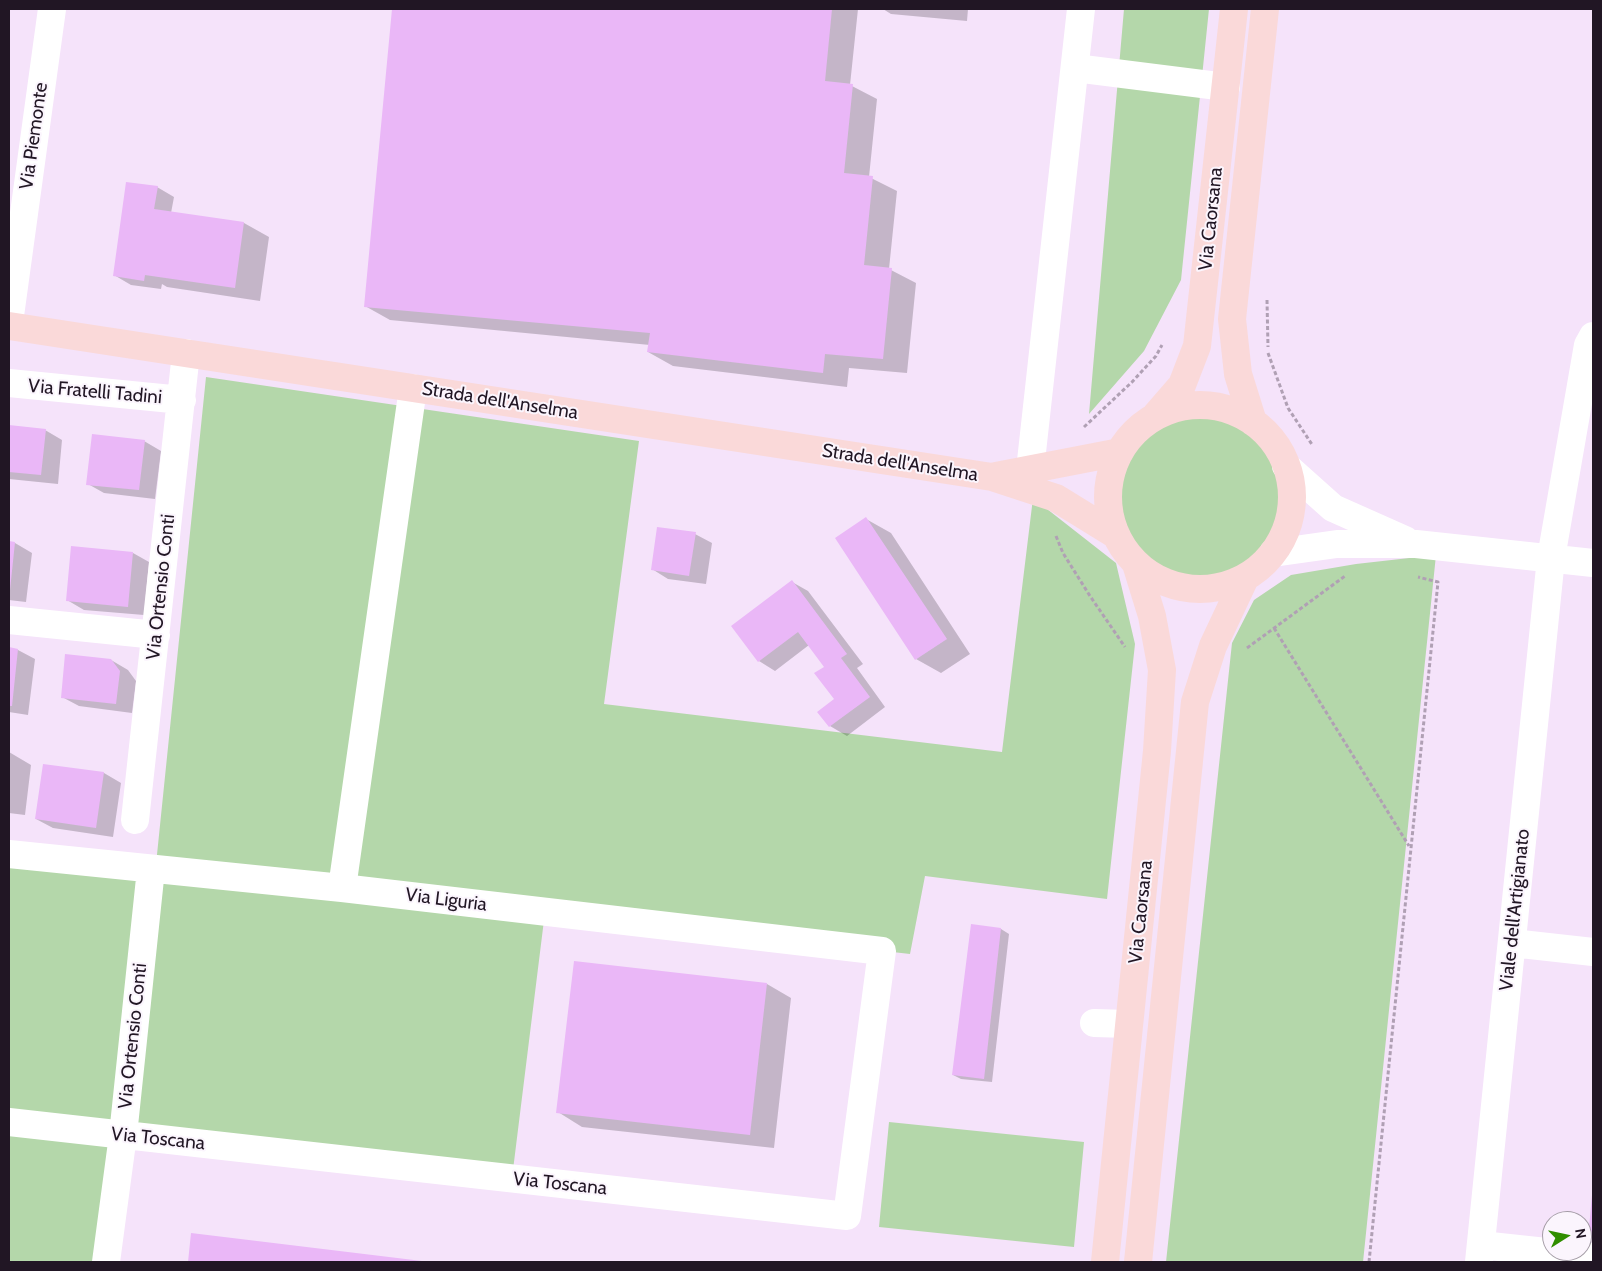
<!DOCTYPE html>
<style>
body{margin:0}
#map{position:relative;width:1602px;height:1271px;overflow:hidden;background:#f5e3fa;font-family:Cabin,sans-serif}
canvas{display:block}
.frame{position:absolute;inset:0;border:10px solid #211624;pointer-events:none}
.north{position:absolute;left:1542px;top:1211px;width:50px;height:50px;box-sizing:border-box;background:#fbf5fd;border:1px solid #a49ca6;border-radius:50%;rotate:80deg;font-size:14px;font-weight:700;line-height:20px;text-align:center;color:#211624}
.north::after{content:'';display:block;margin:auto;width:18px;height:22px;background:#308e00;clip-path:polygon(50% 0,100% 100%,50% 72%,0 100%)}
</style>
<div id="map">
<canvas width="1602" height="1271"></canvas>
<div class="frame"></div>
<div class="north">N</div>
</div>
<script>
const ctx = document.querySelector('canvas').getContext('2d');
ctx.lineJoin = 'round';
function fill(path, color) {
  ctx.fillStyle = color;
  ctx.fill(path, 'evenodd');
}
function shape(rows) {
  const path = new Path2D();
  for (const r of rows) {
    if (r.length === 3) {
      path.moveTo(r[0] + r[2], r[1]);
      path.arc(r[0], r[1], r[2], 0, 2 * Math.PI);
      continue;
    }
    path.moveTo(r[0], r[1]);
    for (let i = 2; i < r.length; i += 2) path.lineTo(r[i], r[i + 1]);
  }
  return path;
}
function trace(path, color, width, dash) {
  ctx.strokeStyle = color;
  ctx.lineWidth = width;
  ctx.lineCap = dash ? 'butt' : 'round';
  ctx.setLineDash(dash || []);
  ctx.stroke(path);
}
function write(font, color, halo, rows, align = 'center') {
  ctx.font = font + ' Cabin,sans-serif';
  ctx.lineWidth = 4;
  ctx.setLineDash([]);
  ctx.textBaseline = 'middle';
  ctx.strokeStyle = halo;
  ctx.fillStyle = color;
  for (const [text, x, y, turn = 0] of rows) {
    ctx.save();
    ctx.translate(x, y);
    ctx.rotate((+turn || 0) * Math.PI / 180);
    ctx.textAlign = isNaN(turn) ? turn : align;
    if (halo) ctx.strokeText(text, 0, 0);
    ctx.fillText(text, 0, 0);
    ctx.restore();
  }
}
const green = shape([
 [1124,9,1209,9,1181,280,1144,351,1089,414],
 [206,377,639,441,604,704,1002,752,1033,498,1116,563,1135,644,1107,899,925,876,910,954,545,912,512,1178,118,1136,103,1262,9,1262,9,856,155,874],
 [1201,498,81],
 [1436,555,1363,1262,1166,1262,1232,643,1254,600,1291,575,1356,564],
 [889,1122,1084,1142,1074,1247,879,1227]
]);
const shadow = shape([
 [394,9,858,9,850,85,877,99,869,177,897,191,889,269,916,283,907,373,849,368,847,387,673,366,648,352,650,345,390,320,365,306],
 [883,9,968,9,967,21,891,14],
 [157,187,174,197,171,213,244,223,269,237,260,301,167,287,162,284,161,289,131,285,114,275],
 [9,426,45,430,62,440,58,484,9,479],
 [144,441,161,451,155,499,104,493,88,484],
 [866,519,891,533,970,654,941,673,916,659],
 [695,534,712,543,706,584,668,579,652,569],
 [9,543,15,543,32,553,26,602,9,600],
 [133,553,149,562,144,615,84,610,67,600],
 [792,582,808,591,863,664,857,668,885,707,847,736,830,726,835,699,826,667,809,645,775,671,759,661],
 [9,649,18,650,35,659,28,715,9,712],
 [111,660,128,670,136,681,132,713,79,706,62,697],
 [9,752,31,765,25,815,9,813],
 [44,765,104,773,121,783,113,837,53,828,36,819],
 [972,926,1001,929,1009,934,992,1082,961,1079,953,1075],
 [767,984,791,998,774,1148,582,1127,558,1112],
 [192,1235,422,1262,189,1262]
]);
const building = shape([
 [392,9,832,9,825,81,853,84,844,173,873,176,864,265,892,268,883,359,825,354,823,373,647,352,650,333,364,307],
 [126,182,158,186,154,209,244,222,235,288,145,275,144,281,113,276],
 [9,425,46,429,41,475,9,472],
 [92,434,145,440,139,490,86,485],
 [866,517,947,639,915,660,835,538],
 [657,527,696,532,689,576,651,570],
 [9,541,15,542,10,590,9,590],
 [71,546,133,552,128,607,66,601],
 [792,580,847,654,841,658,870,697,829,727,817,712,834,699,814,673,824,667,798,632,758,662,731,626],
 [9,647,18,649,12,706,9,706],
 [65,654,111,659,120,671,116,704,61,698],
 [43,764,104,772,96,828,35,819],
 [971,924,1001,928,984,1079,952,1075],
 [574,961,767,983,750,1135,556,1113],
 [1592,1195,1593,1195,1593,1239,1588,1239],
 [191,1233,422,1261,422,1262,188,1262]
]);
const path = shape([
 [1267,300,1268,347],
 [1268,353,1288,408,1313,446],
 [1084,427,1132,382,1156,356,1162,345],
 [1056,536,1063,553,1090,596,1125,647],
 [1274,628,1409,846],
 [1247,648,1345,576],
 [1369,1262,1438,582,1418,577]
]);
const minor = shape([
 [1075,68,1226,87],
 [9,323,52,9],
 [9,383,182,400],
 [1286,466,1333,508,1405,540],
 [1030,470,1081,9],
 [1273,553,1337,544,1416,544,1593,563],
 [9,620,156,635],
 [135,820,186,353],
 [9,854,342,888,882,951,847,1216,9,1122],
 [342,888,413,388],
 [1512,943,1593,952],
 [1094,1023,1129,1024],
 [1481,1245,1593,1257],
 [106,1262,123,1135,151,869],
 [1479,1262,1551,558,1588,345,1593,336]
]);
const major = shape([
 [9,326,992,477,1056,498,1116,535],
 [1200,497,92],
 [1156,415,1182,385,1197,346,1234,9],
 [1253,422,1238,374,1232,319,1265,9],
 [996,476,1120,452],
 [1105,1262,1157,751,1162,670,1152,616,1136,564],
 [1138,1262,1195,702,1213,646,1245,578]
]);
const streetNames = [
 ["Via Piemonte",34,136,-82],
 ["Via Caorsana",1211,219,-84],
 ["Via Fratelli Tadini",95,392,5],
 ["Strada dell'Anselma",500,401,9],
 ["Strada dell'Anselma",900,463,9],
 ["Via Ortensio Conti",161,587,-84],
 ["Via Liguria",446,900,7],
 ["Viale dell'Artigianato",1515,910,-84],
 ["Via Caorsana",1141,912,-84],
 ["Via Ortensio Conti",133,1036,-84],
 ["Via Toscana",158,1139,6],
 ["Via Toscana",560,1184,6]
];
fill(green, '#b4d7aa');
fill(shadow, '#0003');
fill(building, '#eab7f7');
trace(path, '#b0a0b4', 3, [4, 2.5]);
trace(minor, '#fff', 28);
trace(major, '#fad9d9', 28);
write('19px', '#211624', '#fbf5fd', streetNames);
</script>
